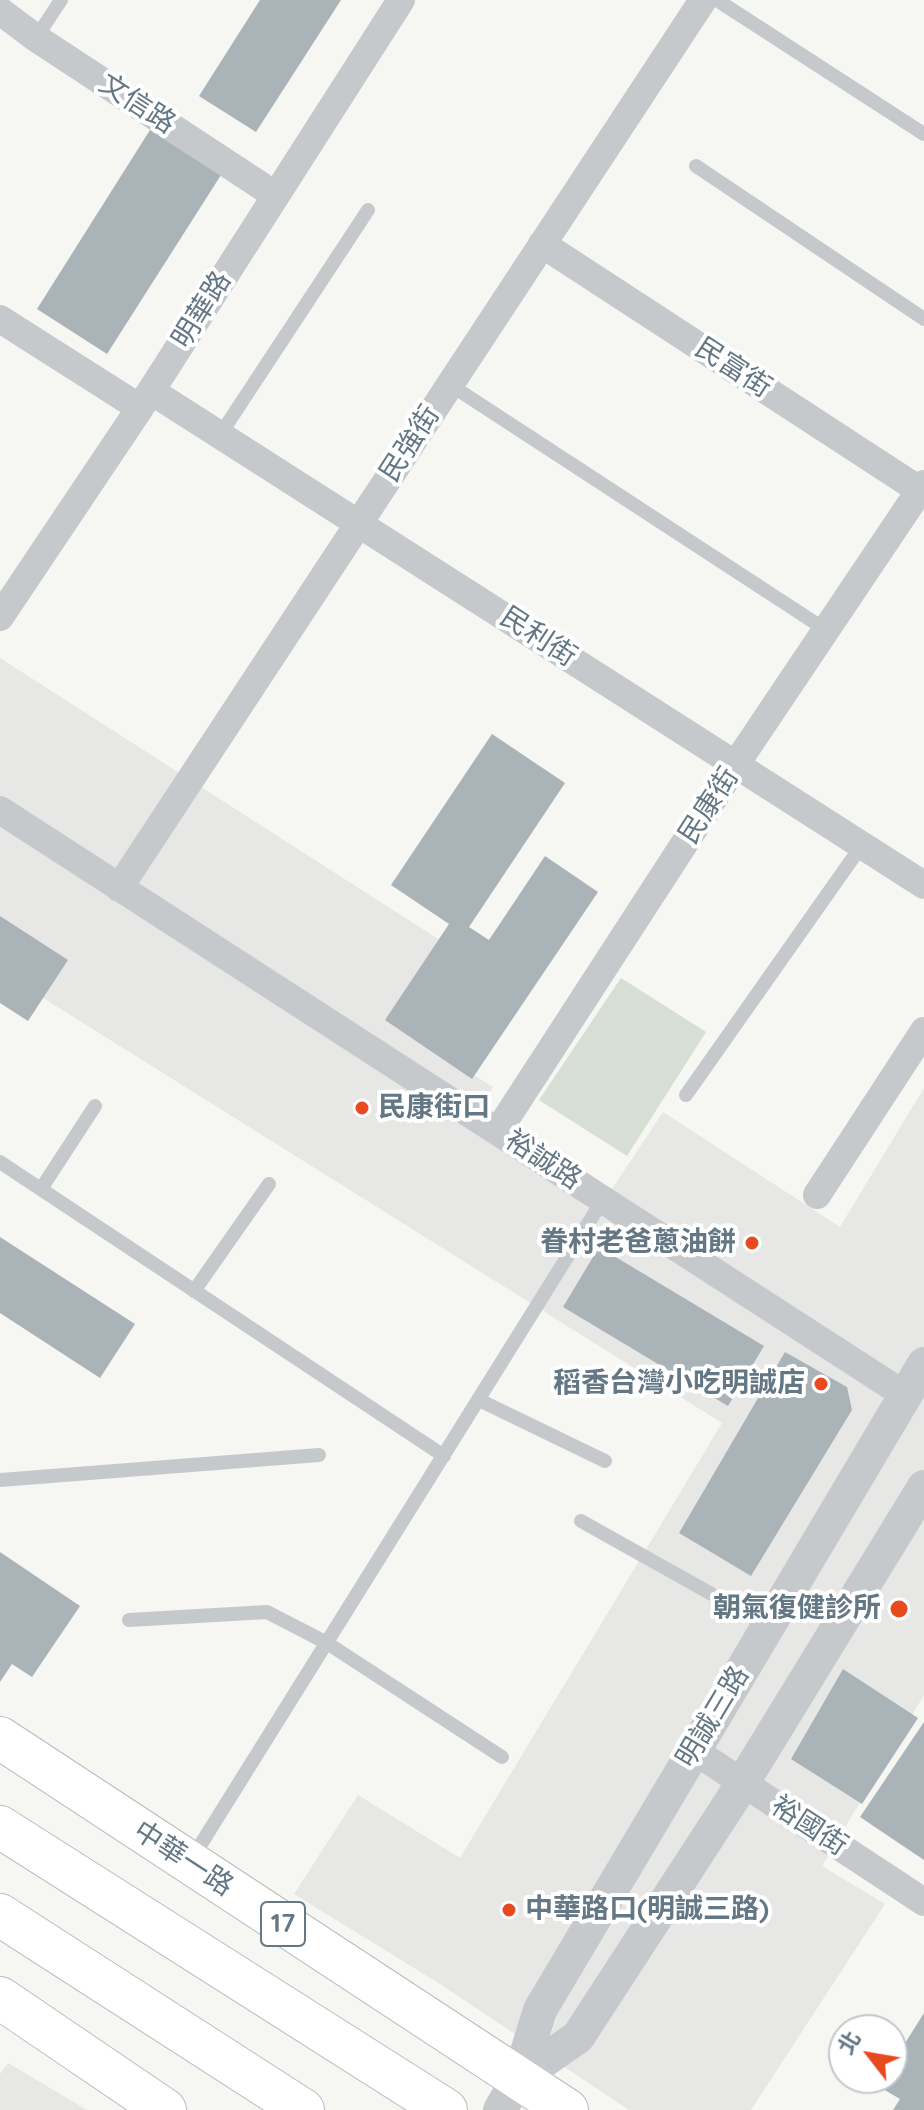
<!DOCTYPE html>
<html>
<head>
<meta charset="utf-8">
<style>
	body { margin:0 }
	#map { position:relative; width:924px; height:2110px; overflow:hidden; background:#f6f6f2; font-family:Quicksand,"Noto Sans TC",sans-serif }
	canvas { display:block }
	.north { position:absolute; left:828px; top:2014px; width:80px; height:80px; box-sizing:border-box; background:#fff; border:2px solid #c1c9ce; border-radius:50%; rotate:301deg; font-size:22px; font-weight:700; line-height:32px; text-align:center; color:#647785 }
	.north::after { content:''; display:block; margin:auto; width:28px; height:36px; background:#e9491f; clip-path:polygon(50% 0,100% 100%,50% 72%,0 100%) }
</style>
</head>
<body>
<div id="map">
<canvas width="924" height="2110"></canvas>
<div class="north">北</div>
</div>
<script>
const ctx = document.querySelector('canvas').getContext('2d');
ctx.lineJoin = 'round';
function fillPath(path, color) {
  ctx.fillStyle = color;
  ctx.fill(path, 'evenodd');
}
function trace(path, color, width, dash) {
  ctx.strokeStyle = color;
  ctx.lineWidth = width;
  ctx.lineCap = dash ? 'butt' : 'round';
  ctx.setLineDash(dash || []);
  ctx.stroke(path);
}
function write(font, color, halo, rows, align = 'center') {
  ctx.font = font + ' Quicksand,"Noto Sans TC",sans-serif';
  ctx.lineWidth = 8;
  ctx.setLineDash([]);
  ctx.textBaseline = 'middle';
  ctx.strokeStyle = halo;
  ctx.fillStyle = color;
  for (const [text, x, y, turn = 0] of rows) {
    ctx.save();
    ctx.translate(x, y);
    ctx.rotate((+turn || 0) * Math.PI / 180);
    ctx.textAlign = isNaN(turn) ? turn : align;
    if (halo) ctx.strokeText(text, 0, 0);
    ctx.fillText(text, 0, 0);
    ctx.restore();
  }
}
fillPath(new Path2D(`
	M0 658 474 962 422 1042 493 1087 481 1110 612 1189 663 1112 840 1227 924 1088V1695L822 1866 885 1904 751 2110H629L440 1984 294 1894 358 1795 460 1858 722 1423 0 971Z
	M8 2063 87 2110H0V2074Z`), '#e7e8e6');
fillPath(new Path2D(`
	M621 978 706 1032 627 1156 539 1100Z`), '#d7ded3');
fillPath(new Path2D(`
	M260 0H341L256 132 199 96Z
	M150 130 221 175 107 354 37 309Z
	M492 734 565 783 469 927 489 940 545 856 598 892 472 1079 385 1020 449 924 391 885Z
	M0 916 68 960 28 1021 0 1003Z
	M0 1237 135 1324 100 1378 0 1313Z
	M599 1247 764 1346 728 1406 563 1307Z
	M785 1352 847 1387 852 1410 751 1576 679 1533Z
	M0 1552 80 1606 32 1677 12 1664 0 1682Z
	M843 1669 918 1718 862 1804 791 1759Z
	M924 1722V1860L860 1817Z
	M924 2013V2110H893L900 2099 878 2086 883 2078H892V2064Z`), '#aab3b8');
const primary = new Path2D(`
	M0 1738 567 2110
	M0 1827 446 2110
	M0 1915 303 2110
	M0 1998 165 2110`);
trace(primary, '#b8bcc0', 44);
trace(new Path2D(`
	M717 0 924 134
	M36 38 61 0
	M696 166 924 319
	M449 384 826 630
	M220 435 368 210
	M686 1095 862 845
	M0 1162 444 1456
	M41 1189 95 1106
	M194 1291 269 1184
	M479 1400 605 1461
	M0 1480 319 1455
	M581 1521 767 1625
	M129 1620 267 1612 327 1643 502 1757
	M191 1860 604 1198`), '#c6c9cc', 14);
trace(new Path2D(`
	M0 11 36 38 275 195
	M542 244 924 493
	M0 319 140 408
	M151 391 924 885
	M0 617 140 408 401 0
	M0 810 905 1395
	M119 888 703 0
	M498 1131 736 764 924 484
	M817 1195 924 1031
	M693 1750 924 1902`), '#c6c9cc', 28);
trace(new Path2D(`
	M519 2078 578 2037 732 1800 924 1487
	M500 2110 519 2078 540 2010 924 1364`), '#c6c9cc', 34);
trace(primary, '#fff', 42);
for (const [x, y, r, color] of [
	[362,1108,8,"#e9491f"],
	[752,1243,8,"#e9491f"],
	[821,1384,8,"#e9491f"],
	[899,1609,10,"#e9491f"],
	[509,1910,8,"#e9491f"]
]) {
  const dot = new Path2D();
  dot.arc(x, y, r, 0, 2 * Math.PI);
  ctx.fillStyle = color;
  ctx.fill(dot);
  trace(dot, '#fff', 3);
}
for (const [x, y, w] of [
	[283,1924,44]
]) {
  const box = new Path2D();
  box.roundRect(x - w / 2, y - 22, w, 44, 6);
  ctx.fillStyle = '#fff';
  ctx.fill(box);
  trace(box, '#647785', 2);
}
write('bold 26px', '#647785', null, [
	["17",283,1924]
]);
write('28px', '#647785', '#fff', [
	["文信路",137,104,33],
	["明華路",202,310,-58],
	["民富街",733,368,33],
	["民強街",410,444,-57],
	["民利街",538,637,33],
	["民康街",709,806,-57],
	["裕誠路",543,1160,33],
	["明誠三路",713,1717,-59],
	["裕國街",809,1826,33],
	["中華一路",183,1859,33]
]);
write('bold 28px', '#647785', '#fff', [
	["民康街口",378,1108,"left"],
	["眷村老爸蔥油餅",736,1243],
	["稻香台灣小吃明誠店",805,1384],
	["朝氣復健診所",881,1609],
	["中華路口(明誠三路)",525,1910,"left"]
], 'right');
</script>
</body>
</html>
